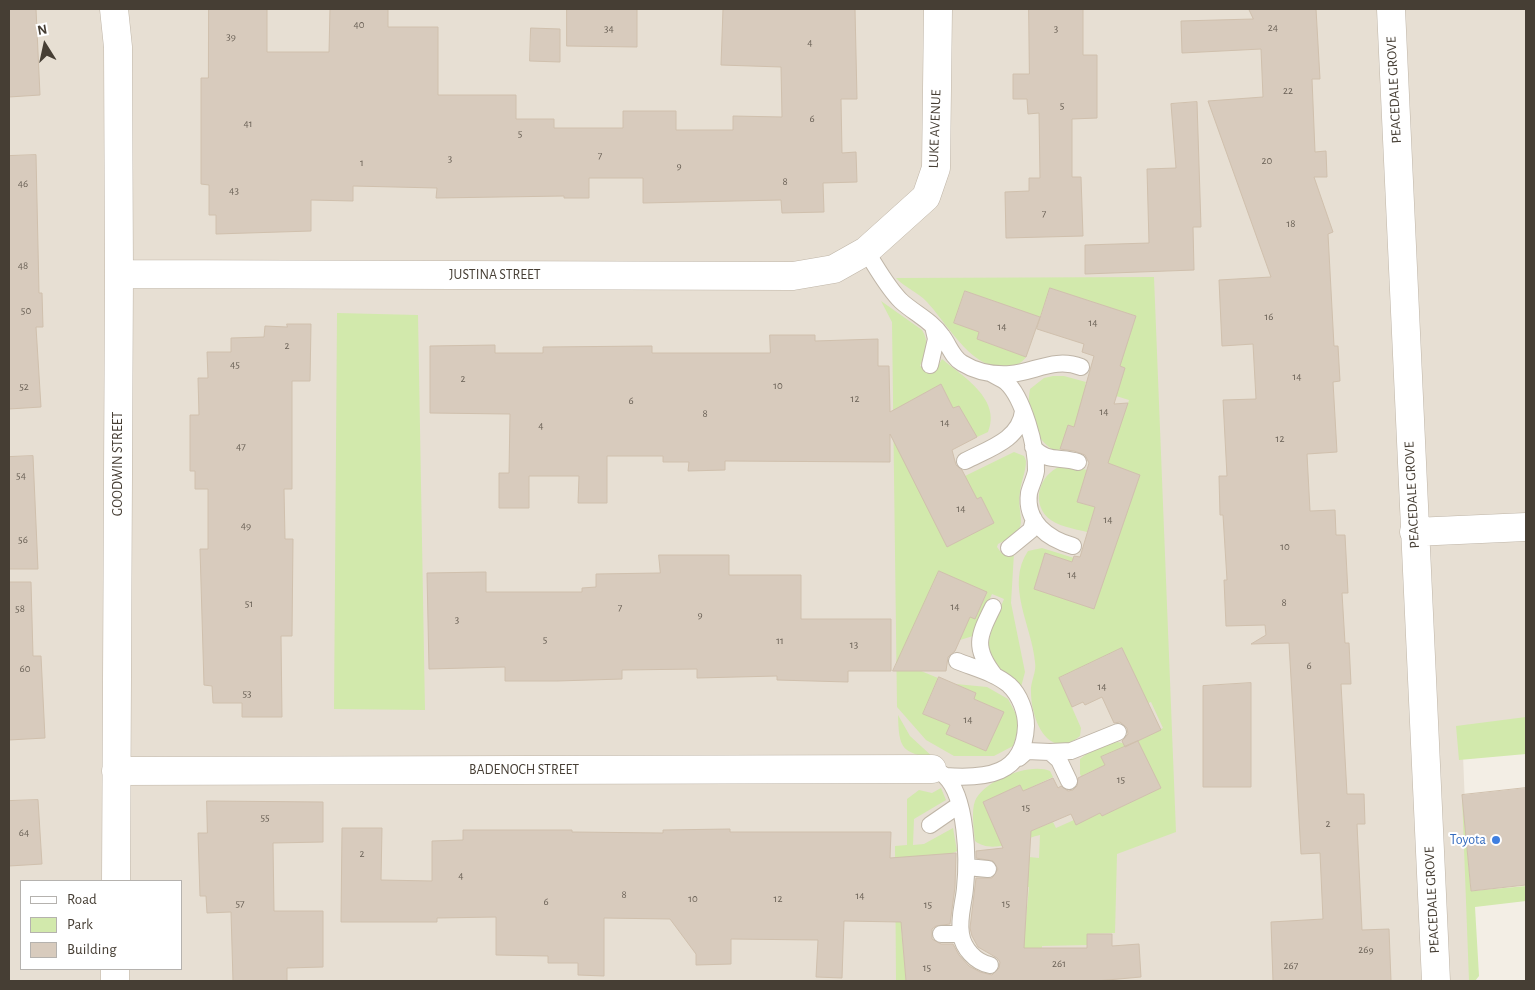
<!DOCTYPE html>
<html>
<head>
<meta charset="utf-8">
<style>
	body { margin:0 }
	#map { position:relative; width:1535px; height:990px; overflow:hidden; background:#f3eee5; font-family:"Alegreya Sans",sans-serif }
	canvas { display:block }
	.frame { position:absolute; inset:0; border:10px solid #463e34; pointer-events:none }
	.legend { position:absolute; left:20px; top:880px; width:162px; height:90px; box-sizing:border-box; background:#fff; border:1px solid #b5b2ae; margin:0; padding:6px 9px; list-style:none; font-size:15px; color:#463e34 }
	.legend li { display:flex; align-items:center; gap:10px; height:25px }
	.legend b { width:25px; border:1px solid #b5b2ae }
	.north { position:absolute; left:20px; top:20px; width:50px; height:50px; -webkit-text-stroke:4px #fff; paint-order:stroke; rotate:350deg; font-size:14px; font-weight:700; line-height:20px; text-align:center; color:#463e34 }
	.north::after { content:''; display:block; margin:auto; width:18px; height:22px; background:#463e34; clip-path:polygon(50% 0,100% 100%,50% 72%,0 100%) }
</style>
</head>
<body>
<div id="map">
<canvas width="1535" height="990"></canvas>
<div class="frame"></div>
<ul class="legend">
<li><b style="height:6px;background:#fff"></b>Road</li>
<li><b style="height:14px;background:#d2e9ac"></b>Park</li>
<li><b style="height:14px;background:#d8cbbd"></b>Building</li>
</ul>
<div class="north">N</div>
</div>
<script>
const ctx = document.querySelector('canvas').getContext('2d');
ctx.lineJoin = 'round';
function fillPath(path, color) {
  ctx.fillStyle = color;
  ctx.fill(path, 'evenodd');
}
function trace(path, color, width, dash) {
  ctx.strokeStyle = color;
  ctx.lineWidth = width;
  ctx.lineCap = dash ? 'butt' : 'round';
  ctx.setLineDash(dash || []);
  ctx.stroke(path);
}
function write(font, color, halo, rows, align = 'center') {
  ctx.font = font + ' "Alegreya Sans",sans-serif';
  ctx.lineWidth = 4;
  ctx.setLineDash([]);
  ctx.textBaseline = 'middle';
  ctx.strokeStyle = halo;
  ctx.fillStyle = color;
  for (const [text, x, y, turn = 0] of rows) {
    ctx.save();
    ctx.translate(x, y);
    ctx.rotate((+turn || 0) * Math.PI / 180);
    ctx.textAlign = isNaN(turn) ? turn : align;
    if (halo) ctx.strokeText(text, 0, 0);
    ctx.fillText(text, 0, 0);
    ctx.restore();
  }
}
fillPath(new Path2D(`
	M9 9H1526V724L1462 730 1472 981H9ZM21 881H181V969H21Z`), '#e7dfd3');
fillPath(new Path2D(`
	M1154 277 1176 832 1117 854 1115 933 1087 934V945L1042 946 1041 981H1020L1029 887H1027L1029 857 1039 858 1040 835C1022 839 992 855 975 841 974 830 971 811 975 801 983 781 1030 762 1050 771L1053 777 1023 791 1020 785 983 802 999 838 1031 831 1053 822 1056 828 1074 820 1076 824 1100 813 1102 816 1161 788 1138 741 1163 728 1151 702 1148 703 1122 648 1059 678 1081 728 1080 736C1048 762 1031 719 1031 692 1030 682 1037 672 1035 662 1032 626 1005 585 1028 551L1042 548 1074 558 1072 562 1045 553 1034 589 1094 609 1140 475 1100 460 1117 436 1129 400 1116 396 1125 368 1094 358 1120 365 1136 316 1050 288 1040 317 965 291 954 323 979 332 977 339 1026 357C1022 363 1017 365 1010 366 975 376 947 323 927 302 918 292 905 288 896 278Z
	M881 301 922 330C930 342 925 354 920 366L934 373 942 359C962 376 1002 399 988 432L977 437 959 406 953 408 941 384 910 401 937 456 947 547 994 523 981 497 977 499 965 476 1014 452 1024 456 1026 461C1026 472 1021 481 1020 492 1016 520 1034 528 998 544L997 547 1002 554 1014 553 1011 603 1025 672 1021 687C1013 682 1002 676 996 669 979 650 996 618 1004 599L992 594 973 636 960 640 970 617 975 618 987 593 939 571 928 595 909 666 938 678 923 714 950 725 947 734 986 751 1004 712 974 699 976 693 956 684 987 687 1008 699 1018 718 1019 728 1013 746 994 756H954L926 740 897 707 892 322Z
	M337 313 418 315 425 710 334 709Z
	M1053 376H1064L1086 382 1085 385 1091 387 1078 428 1068 425 1059 453C1035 442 1025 415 1030 389L1044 378Z
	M1064 465 1087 470 1077 502 1095 507 1087 532C1075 529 1056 526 1047 517 1030 499 1042 471 1064 465Z
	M898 715 910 736 935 759C901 752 899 749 898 715Z
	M1526 717V754L1459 760 1456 726Z
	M1118 742 1129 745 1101 757 1105 765 1083 775 1088 784 1086 785 1080 774V759C1092 749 1103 744 1118 742Z
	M941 788 946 800 914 819 913 845 924 844 953 828 957 851 953 853 901 928 906 981H896L895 846 907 845V799L919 790 932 793Z
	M1462 795 1471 891 1526 886V901L1475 907 1479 976 1475 981H1469Z`), '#d2e9ac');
const building = new Path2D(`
	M9 9H36L40 95 9 97Z
	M209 9H267V52H329L330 9H388V27H438V95H516V119H554V128H623V111H676V130H733V116L782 117 781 67 721 65 723 9H855L857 99H841L842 153 856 152 857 182 823 183 824 212 782 213 781 200 643 203V178H589V198H564V196L436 198 437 188 353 186V201L311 200V231L216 234V215H209V185L201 184V78H208Z
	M567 9H637V47L567 46Z
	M1029 9H1083V55H1097V118L1072 119V177H1081L1083 236 1006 238 1005 192 1029 191V178H1040L1039 113 1028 114 1027 99H1013V74H1029Z
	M1249 9H1316L1320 79H1312L1315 152 1326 151 1327 177H1314L1333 232 1328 234 1334 346H1338L1340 381 1333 382 1337 452 1307 454 1310 511 1335 510 1336 535H1345L1348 593H1342L1345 643H1349L1351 684H1341L1347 794H1364L1365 824H1357L1362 930 1389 929 1391 981H1273L1271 922 1323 919 1320 853 1301 854 1289 643 1251 644 1266 635 1265 625 1226 626 1224 580H1227L1223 515H1220L1219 476H1227L1223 400 1256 399 1253 344 1222 346 1219 280 1271 277 1208 101 1263 97 1261 49 1182 53 1181 21 1253 19Z
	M531 28 560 29V62L530 61Z
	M1197 102 1201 227H1193L1194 270 1085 274V245L1149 243 1147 169 1176 168 1171 104Z
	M36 155 39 293H42L43 327H36L41 407 9 409V156Z
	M1050 288 1136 316 1120 366 1125 368 1114 404 1128 403 1108 463 1140 475 1094 609 1034 589 1045 553 1072 562 1074 556 1080 557 1095 507 1077 502 1089 463 1085 455 1074 451 1060 449 1068 425 1074 427 1094 356 1082 352 1084 344 1037 329Z
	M965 291 1040 317 1026 357 977 339 979 332 954 323Z
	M287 324H311L310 381H292V489H284L285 539H293L292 636H281L282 717H242V703H213L212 686 204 685 200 549H208V489H195V471H190V415H199L198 378H208L207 352H231V338L264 337 265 326 287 327Z
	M770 335H815V341L878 339V366H889L890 412 941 384 953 408 959 406 977 437 952 450 956 465 962 470 977 499 981 497 994 523 947 547 890 434V462L725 461V470L688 471 689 462H663V456H607V503H578L579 476H529V508H499V473H509L510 414 430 413V346L495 345V353H543V347L652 346V353H770Z
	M33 456 38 569H9V457Z
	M659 555H729V575H801V619H891V671H848V682L777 680V676L697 678V669L622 670V679L557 681H505V667L429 669 427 573 486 572V592H582V588L596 587V574L660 573Z
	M939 571 987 592 975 619 970 617 955 651 948 657 946 671H893Z
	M9 582H31L33 656H41L45 738 9 740Z
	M1122 648 1161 730 1125 747 1122 741 1128 734 1127 728 1120 722 1114 723 1102 697 1085 705 1083 702 1072 707 1059 678Z
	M939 677 976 693 974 699 1004 712 986 751 946 734 950 725 923 714Z
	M1251 683V787H1203V686Z
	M1138 741 1161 788 1102 816 1100 813 1076 825 1071 814 1031 831 1024 948H1087V934H1112V946L1139 944 1141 977 1096 981H906L901 922 844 921 842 978 816 977 818 940 731 939V964L696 965V954L670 919 604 918V976L578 975V963H548V956L496 955V917L437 918V922H341L342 828H382L381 880 432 881V841L463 840V830H572V832L663 833V830L730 829V832H891L890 858 956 853 955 887 950 924 936 926 932 929V939L941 944H953L959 955 969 966 980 972 992 975 999 968 1000 962 997 958 978 947 972 936 970 928 976 878H992L998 869 993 861 976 858V851L1003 848 983 802 1020 785 1023 791 1053 778 1058 788 1061 786 1068 791 1073 790 1077 786 1078 778 1105 765 1101 757Z
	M1526 788V885L1471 891 1462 795Z
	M38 800 42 864 9 866V801Z
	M207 801 323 802V842L273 843 274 911H323V967L287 968V981H233L231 912 207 913 206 896H200L198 833H207Z`);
fillPath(building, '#d8cbbd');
trace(building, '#d0c0ad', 1);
const lane = new Path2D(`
	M866 251C877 268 887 287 901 301 914 313 932 321 942 336 949 345 952 357 962 363 978 373 993 375 1010 374 1035 372 1055 357 1081 367
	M930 365 936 339 933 326
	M992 374C997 377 1002 379 1006 382 1023 397 1037 448 1036 471 1035 478 1031 485 1029 493 1025 522 1048 539 1073 546
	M1033 447C1046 463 1061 456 1078 462
	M965 461C988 449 1020 440 1023 411
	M1009 548 1031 530 1034 519
	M993 607C978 637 973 648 995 676
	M1050 752 1071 751 1118 732
	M1019 758 1027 751 1050 752 1059 760 1069 781
	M932 769C936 771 942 773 945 776 967 797 968 860 965 888 964 902 958 919 961 934 963 948 975 962 990 965
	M945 776C986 779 1024 775 1026 726 1026 712 1020 695 1009 685 995 673 974 668 957 661
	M930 825 959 805
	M967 867 988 869
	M941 934H961`);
const street = new Path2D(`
	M114 9 118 47 119 274 116 881
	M1391 9 1436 981
	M119 274 793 276 834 269 866 251 926 197 936 168 938 9
	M1414 532 1526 527
	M116 771 932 769
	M115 981V969`);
trace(lane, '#bfb5a7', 18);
trace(street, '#bfb5a7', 29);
trace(lane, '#fff', 16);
trace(street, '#fff', 28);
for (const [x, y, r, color] of [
	[1496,840,5,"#3f7fe0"]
]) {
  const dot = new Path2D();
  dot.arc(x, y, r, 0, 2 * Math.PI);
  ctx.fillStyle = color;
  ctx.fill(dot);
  trace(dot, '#fff', 2);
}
write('11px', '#6a6156', null, [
	["40",359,25],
	["24",1273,28],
	["34",609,29],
	["3",1056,29],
	["39",231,37],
	["4",810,43],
	["22",1288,91],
	["5",1062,106],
	["6",812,119],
	["41",248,124],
	["5",520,134],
	["7",600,156],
	["3",450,159],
	["20",1267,161],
	["1",362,163],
	["9",679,166],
	["8",785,182],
	["46",23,184],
	["43",234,191],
	["7",1044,214],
	["18",1291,224],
	["48",23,266],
	["50",26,311],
	["16",1269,317],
	["14",1093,323],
	["14",1002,327],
	["2",287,346],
	["45",235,365],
	["14",1297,377],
	["2",463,379],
	["10",778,386],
	["52",24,387],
	["12",855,399],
	["6",631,401],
	["14",1104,412],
	["8",705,414],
	["14",945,423],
	["4",541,426],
	["12",1280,439],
	["47",241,447],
	["54",21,476],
	["14",961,509],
	["14",1108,520],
	["49",246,526],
	["56",23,540],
	["10",1285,547],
	["14",1072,575],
	["8",1284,603],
	["51",249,604],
	["14",955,607],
	["7",620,608],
	["58",20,609],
	["9",700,615],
	["3",457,620],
	["5",545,640],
	["11",780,641],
	["13",854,645],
	["6",1309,666],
	["60",25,669],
	["14",1102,687],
	["53",247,694],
	["14",968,720],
	["15",1121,780],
	["15",1026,808],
	["55",265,818],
	["2",1328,824],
	["64",24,833],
	["2",362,854],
	["4",461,876],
	["8",624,895],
	["14",860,896],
	["10",693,899],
	["12",778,899],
	["6",546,902],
	["57",240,904],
	["15",1006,904],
	["15",928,905],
	["269",1366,950],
	["261",1059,964],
	["267",1291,966],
	["15",927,968]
]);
write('14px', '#463e34', '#fff', [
	["PEACEDALE GROVE",1394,90,-93],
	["LUKE AVENUE",935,129,-88],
	["JUSTINA STREET",495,275],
	["GOODWIN STREET",118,464,-90],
	["PEACEDALE GROVE",1412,495,-93],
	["BADENOCH STREET",524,770],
	["PEACEDALE GROVE",1432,900,-93]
]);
write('14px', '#366cbe', '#fff', [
	["Toyota",1486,840]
], 'right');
</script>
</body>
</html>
